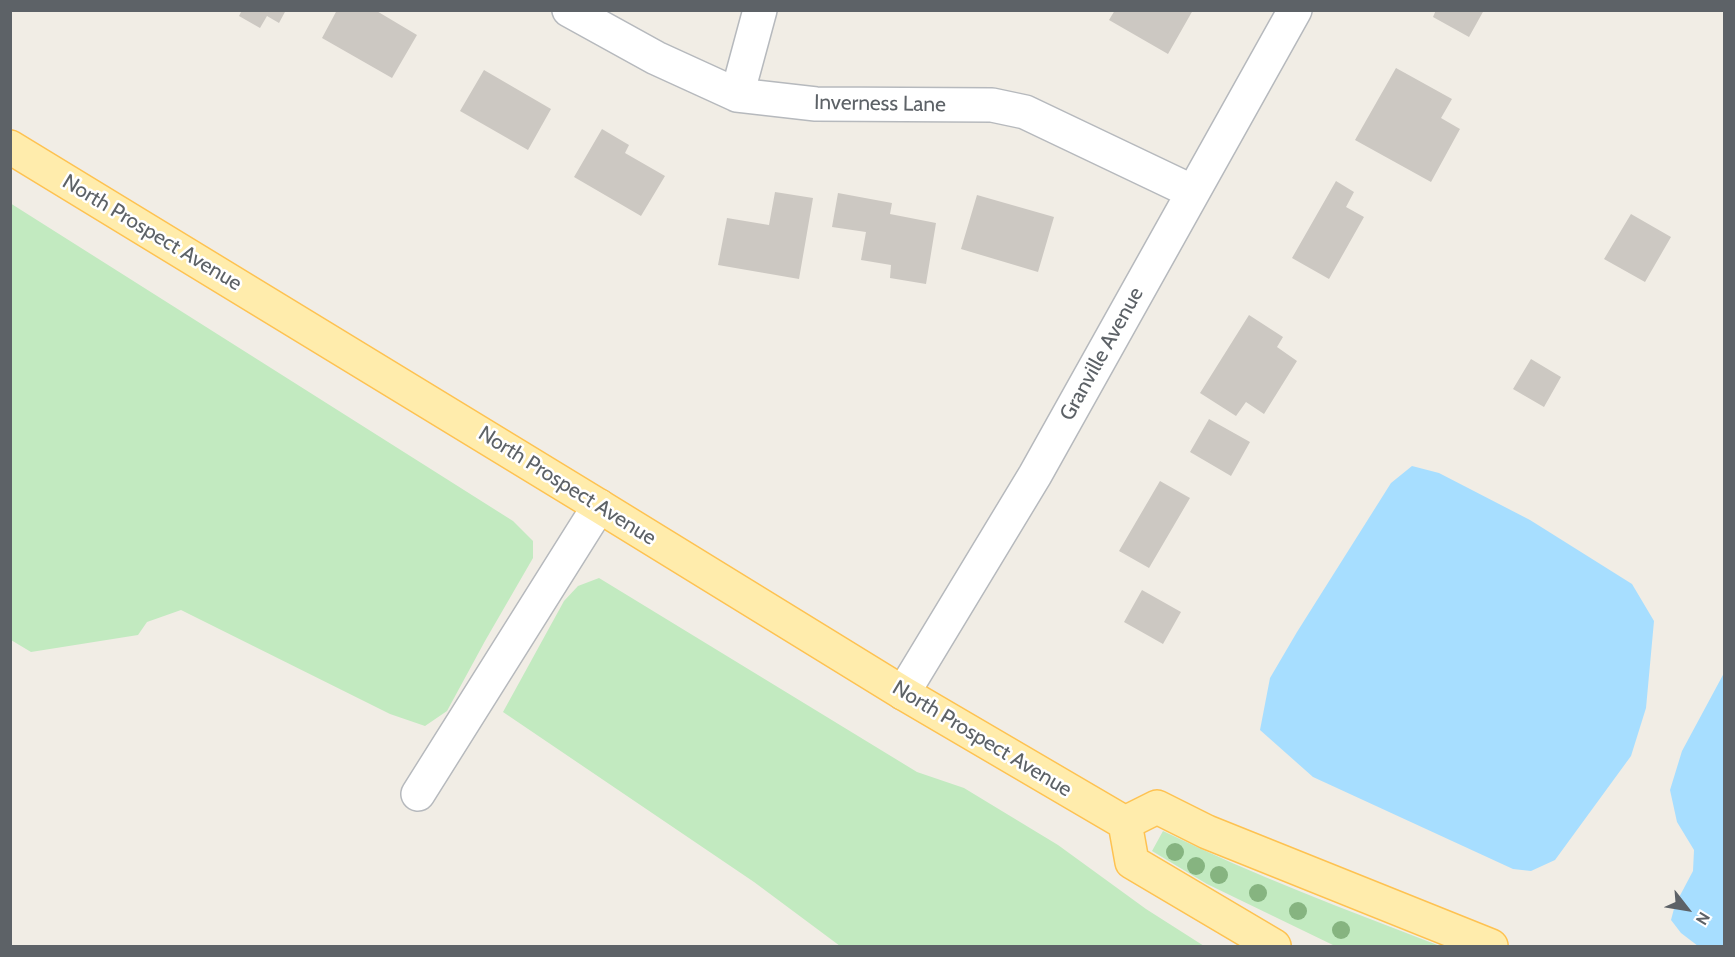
<!DOCTYPE html>
<html>
<head>
<meta charset="utf-8">
<style>
	body { margin:0 }
	#map { position:relative; width:1735px; height:957px; overflow:hidden; background:#f1ede5; font-family:Cabin,sans-serif }
	canvas { display:block }
	.frame { position:absolute; inset:0; border:12px solid #5d6267; pointer-events:none }
	.north { position:absolute; left:1657px; top:879px; width:60px; height:60px; -webkit-text-stroke:4px #fff; paint-order:stroke; rotate:121deg; font-size:16px; font-weight:700; line-height:24px; text-align:center; color:#5d6267 }
	.north::after { content:''; display:block; margin:auto; width:21px; height:27px; background:#5d6267; clip-path:polygon(50% 0,100% 100%,50% 72%,0 100%) }
</style>
</head>
<body>
<div id="map">
<canvas width="1735" height="957"></canvas>
<div class="frame"></div>
<div class="north">N</div>
</div>
<script>
const ctx = document.querySelector('canvas').getContext('2d');
ctx.lineJoin = 'round';
function fillPath(path, color) {
  ctx.fillStyle = color;
  ctx.fill(path, 'evenodd');
}
function trace(path, color, width, dash) {
  ctx.strokeStyle = color;
  ctx.lineWidth = width;
  ctx.lineCap = dash ? 'butt' : 'round';
  ctx.setLineDash(dash || []);
  ctx.stroke(path);
}
function write(font, color, halo, rows, align = 'center') {
  ctx.font = font + ' Cabin,sans-serif';
  ctx.lineWidth = 5;
  ctx.setLineDash([]);
  ctx.textBaseline = 'middle';
  ctx.strokeStyle = halo;
  ctx.fillStyle = color;
  for (const [text, x, y, turn = 0] of rows) {
    ctx.save();
    ctx.translate(x, y);
    ctx.rotate((+turn || 0) * Math.PI / 180);
    ctx.textAlign = isNaN(turn) ? turn : align;
    if (halo) ctx.strokeText(text, 0, 0);
    ctx.fillText(text, 0, 0);
    ctx.restore();
  }
}
fillPath(new Path2D(`
	M10 203 513 521 533 541V558L485 641 447 711 425 726 390 714 181 610 147 622 138 635 31 652 11 640Z
	M599 578 917 772 964 788 1058 845 1146 909 1204 946H840L754 882 503 712 564 601 578 586Z
	M1163 831C1253 875 1347 910 1440 946H1335L1207 884 1152 851Z`), '#c2eac0');
fillPath(new Path2D(`
	M1412 466 1439 473 1530 520 1632 584 1654 621 1646 708 1631 756 1555 860 1531 871 1513 869 1313 777 1260 730 1270 678 1297 632 1391 483Z
	M1724 673V946H1698L1681 933 1671 920 1675 905 1693 871 1694 850 1677 822 1670 790 1682 751Z`), '#a7deff');
fillPath(new Path2D(`
	M242 10H286L279 23 267 16 260 28 239 16Z
	M337 10H375L417 35 392 78 322 38Z
	M1115 10H1193L1168 54 1109 20Z
	M1436 10H1484L1469 37 1433 17Z
	M1396 68 1452 99 1441 118 1460 129 1431 182 1355 140Z
	M484 70 551 109 528 150 460 111Z
	M602 129 629 145 625 153 665 176 641 216 574 177Z
	M1336 181 1354 192 1346 207 1364 217 1329 279 1292 258Z
	M775 192 813 198 799 279 718 265 727 218 769 225Z
	M838 193 892 203 890 214 936 223 926 284 890 278 891 265 861 260 866 232 832 227Z
	M977 195 1054 217 1038 272 961 249Z
	M1631 214 1671 237 1645 282 1604 259Z
	M1249 315 1283 337 1277 347 1297 361 1264 414 1246 402 1236 416 1200 393Z
	M1531 359 1561 377 1544 407 1513 389Z
	M1209 419 1250 442 1231 476 1190 452Z
	M1160 481 1190 498 1149 568 1119 551Z
	M1142 590 1181 612 1163 644 1124 622Z`), '#ccc8c2');
const minor = new Path2D(`
	M569 10 656 58 737 95 816 104 992 105 1025 112 1193 192
	M737 95 760 10
	M903 693 1035 475 1295 10
	M418 794 599 506`);
const major = new Path2D(`
	M10 147 599 506 903 693 1125 823 1132 862 1274 946
	M1125 823 1157 807 1207 832 1491 946`);
trace(minor, '#b6b9bd', 36);
trace(major, '#fec251', 36);
trace(minor, '#fff', 33);
trace(major, '#ffecac', 33);
ctx.fillStyle = '#86b480';
for (const [x, y] of [
	[1175,852],
	[1196,866],
	[1219,875],
	[1258,893],
	[1298,911],
	[1341,930]
]) {
  ctx.beginPath();
  ctx.arc(x, y, 9, 0, 2 * Math.PI);
  ctx.fill();
}
write('21px', '#5d6267', '#fff', [
	["Inverness Lane",880,104,1],
	["North Prospect Avenue",152,233,31],
	["Granville Avenue",1102,354,-61],
	["North Prospect Avenue",567,486,32],
	["North Prospect Avenue",982,739,31]
]);
</script>
</body>
</html>
